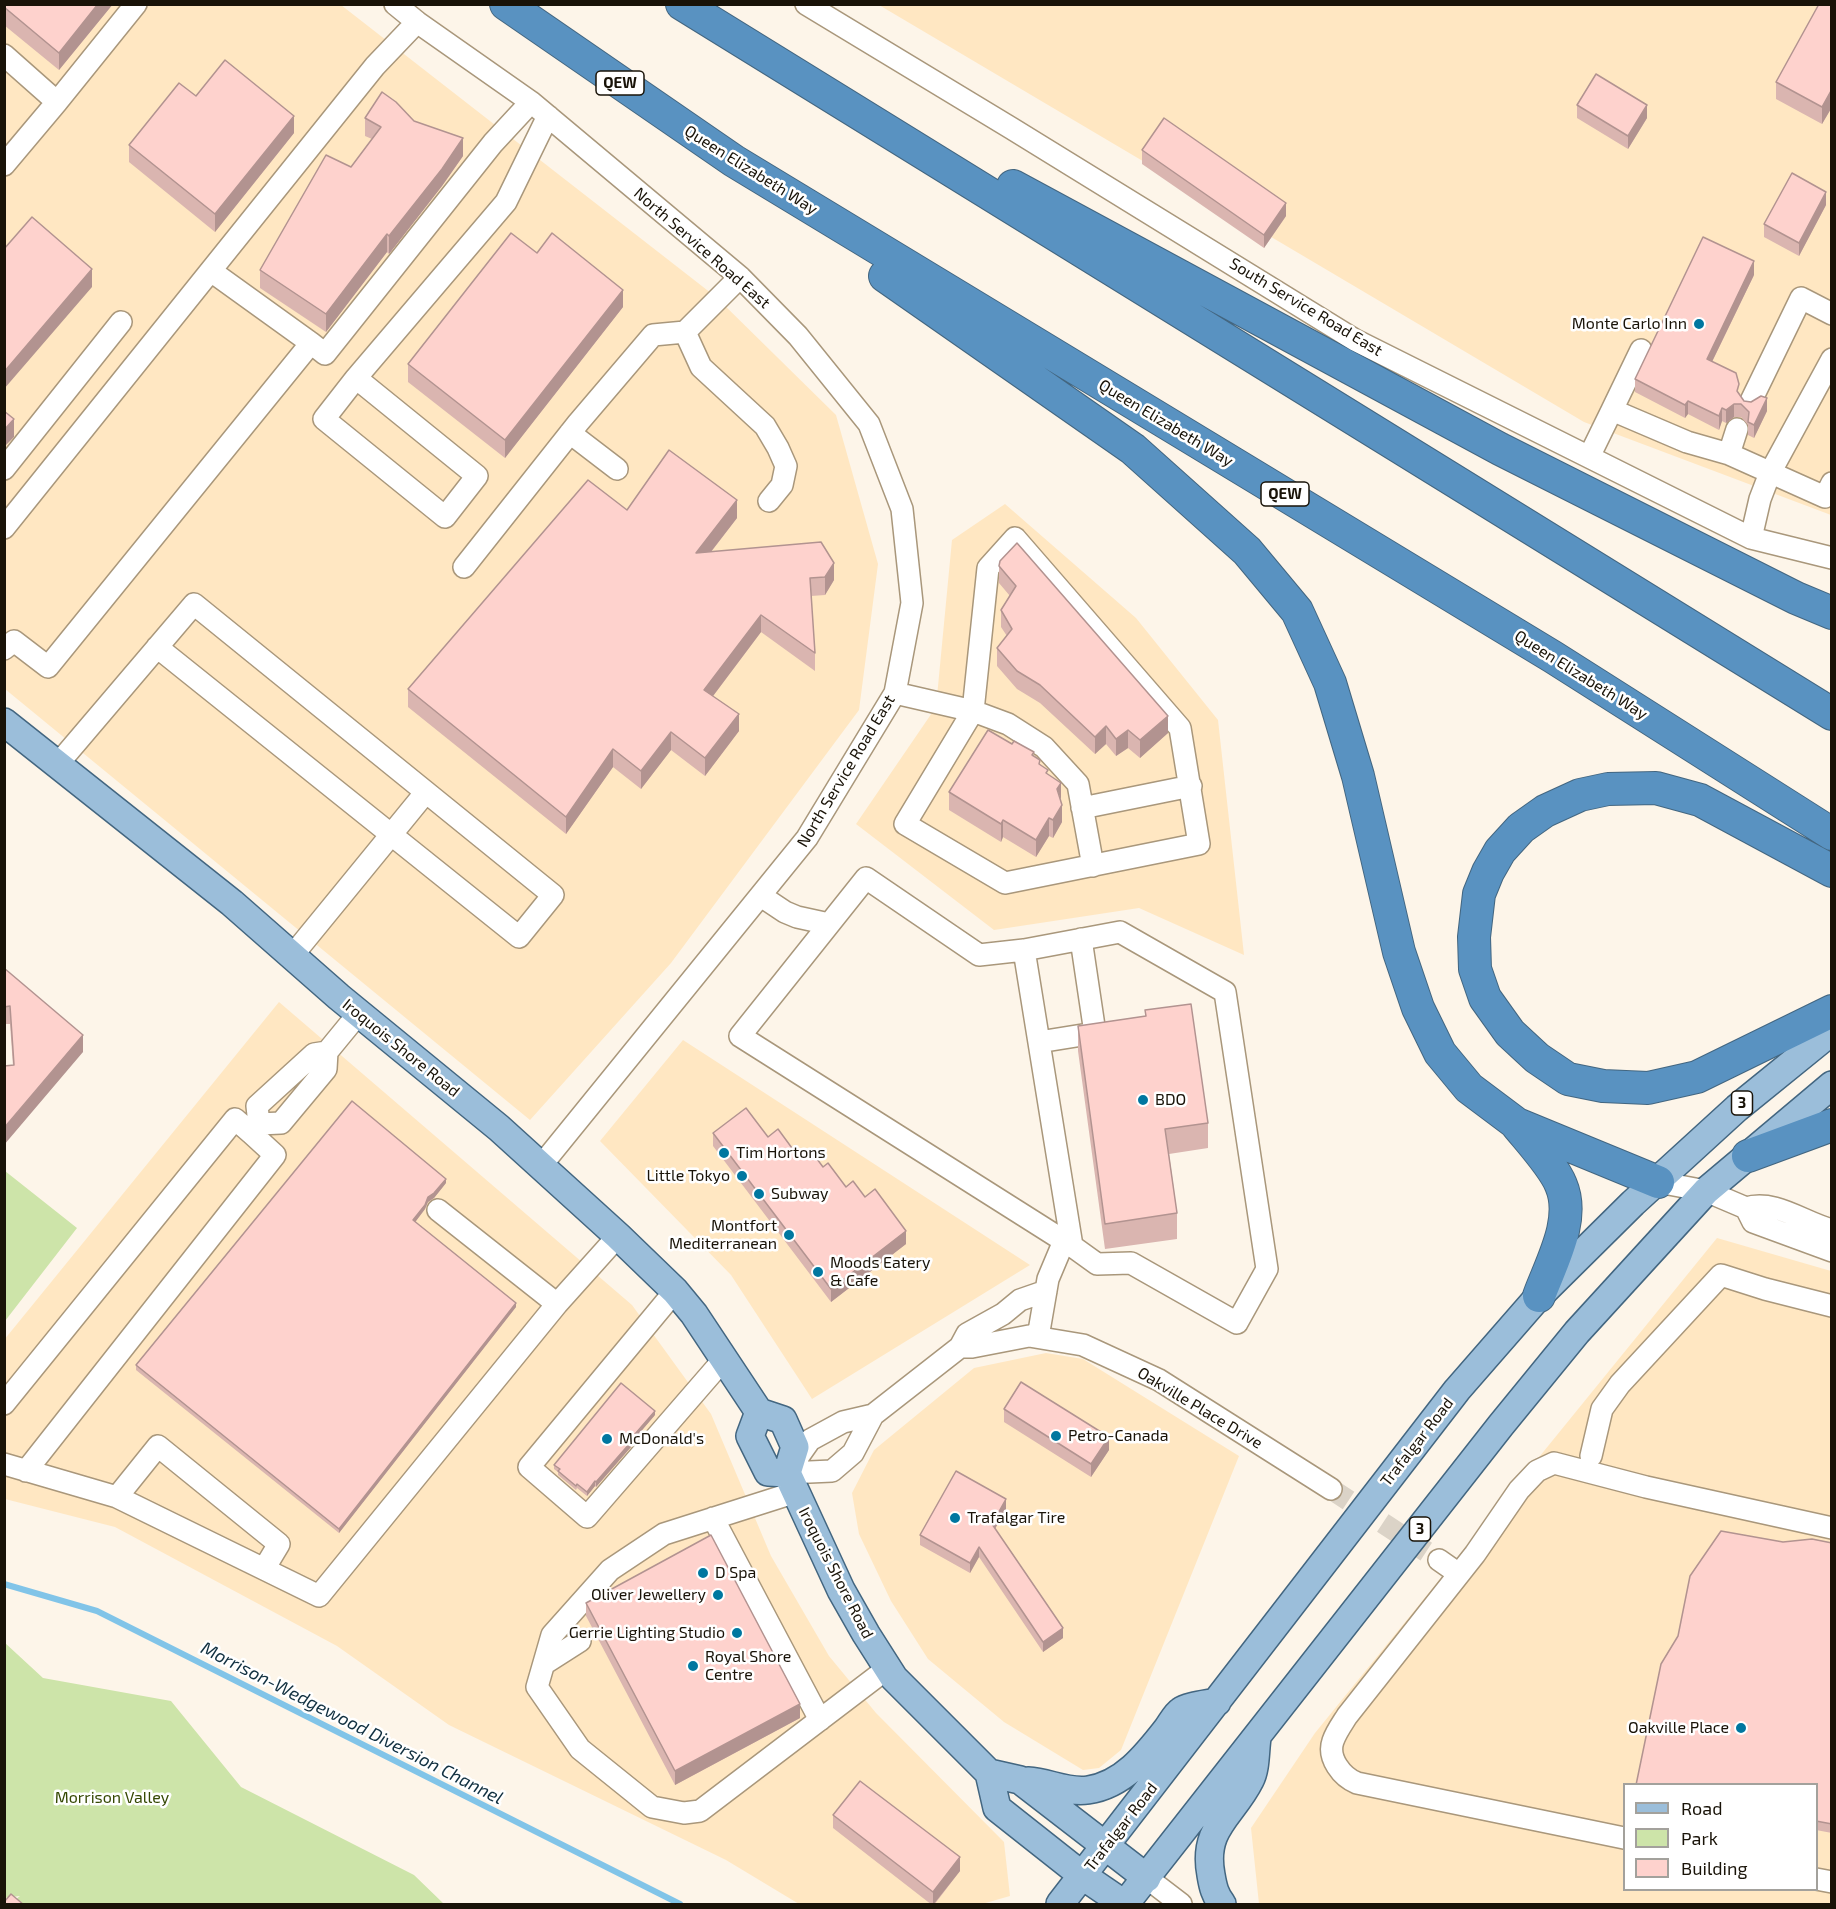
<!DOCTYPE html>
<html>
<head>
<meta charset="utf-8">
<style>
	body { margin:0 }
	#map { position:relative; width:1836px; height:1909px; overflow:hidden; background:#fdf5e9; font-family:"Exo 2",sans-serif }
	canvas { display:block }
	.frame { position:absolute; inset:0; border:6px solid #191308; pointer-events:none }
	.legend { position:absolute; left:1623px; top:1783px; width:195px; height:108px; box-sizing:border-box; background:#fff; border:2px solid #a3a19c; margin:0; padding:8px 10px; list-style:none; font-size:18px; color:#191308 }
	.legend li { display:flex; align-items:center; gap:12px; height:30px }
	.legend b { width:30px; border:2px solid #a3a19c }
</style>
</head>
<body>
<div id="map">
<canvas width="1836" height="1909"></canvas>
<div class="frame"></div>
<ul class="legend">
<li><b style="height:8px;background:#9bbeda"></b>Road</li>
<li><b style="height:16px;background:#cde4a9"></b>Park</li>
<li><b style="height:16px;background:#fed2cd"></b>Building</li>
</ul>
</div>
<script>
const ctx = document.querySelector('canvas').getContext('2d');
ctx.lineJoin = 'round';
function fillPath(path, color) {
  ctx.fillStyle = color;
  ctx.fill(path, 'evenodd');
}
function trace(path, color, width, dash) {
  ctx.strokeStyle = color;
  ctx.lineWidth = width;
  ctx.lineCap = dash ? 'butt' : 'round';
  ctx.setLineDash(dash || []);
  ctx.stroke(path);
}
function write(font, color, halo, rows, align = 'center') {
  ctx.font = font + ' "Exo 2",sans-serif';
  ctx.lineWidth = 5;
  ctx.setLineDash([]);
  ctx.textBaseline = 'middle';
  ctx.strokeStyle = halo;
  ctx.fillStyle = color;
  for (const [text, x, y, turn = 0] of rows) {
    ctx.save();
    ctx.translate(x, y);
    ctx.rotate((+turn || 0) * Math.PI / 180);
    ctx.textAlign = isNaN(turn) ? turn : align;
    if (halo) ctx.strokeText(text, 0, 0);
    ctx.fillText(text, 0, 0);
    ctx.restore();
  }
}
fillPath(new Path2D(`
	M4 5H341L716 297 836 415 878 564 859 710 671 963 530 1120 5 689Z
	M879 5H1831V515L1584 422Z
	M1005 504 1136 618 1218 720 1244 955 1139 908 994 930 856 824 936 707 952 540Z
	M279 1002 632 1305 711 1414 771 1556 829 1656 876 1713 1004 1842 1010 1896 982 1904H799L726 1860 449 1725 337 1646 115 1527 5 1499 4 1340Z
	M683 1040 1030 1265 812 1399 731 1275 600 1141Z
	M1717 1238 1831 1271V1904H1259L1251 1828 1315 1733ZM1624 1784H1816V1890H1624Z
	M1046 1353 1083 1359 1239 1456 1121 1750 1099 1768 1083 1770 1004 1722 928 1659 891 1601 859 1534 852 1493 874 1450 974 1368Z`), '#ffe7c2');
fillPath(new Path2D(`
	M5 1171 77 1228 5 1321Z
	M4 1642 43 1678 171 1701 241 1787 414 1875 444 1904H13L11 1903 20 1896 4 1898Z`), '#cde4a9');
trace(new Path2D(`
	M4 1584 97 1611 680 1904`), '#81c4e8', 6);
trace(new Path2D(`
	M1331 1489 1439 1560`), '#dbd3c7', 21, [21, 10]);
const minor = new Path2D(`
	M395 4 417 22 531 102 740 277 798 336 869 424 902 509 912 603 895 693 807 838 540 1167
	M806 4 1011 128 1355 340 1751 538 1832 558
	M4 55 57 102 136 4
	M4 165 57 102
	M211 271 311 343
	M685 332 701 367 765 426 778 448 786 466 782 485 769 501
	M356 378 477 476 445 517 324 419 356 378 506 202 548 116
	M1750 403 1801 298 1832 314
	M1612 410 1641 350
	M1737 429 1729 454 1825 497 1832 483
	M570 433 617 469
	M1589 457 1612 410 1687 442 1729 454
	M4 469 121 322
	M4 528 375 66 417 22
	M1015 538 1180 728 1199 844 1005 883 905 824 973 711 988 568Z
	M1751 538 1760 499 1770 473 1832 359
	M464 567 578 423 653 335 685 332 740 277
	M4 649 14 641 48 667 311 343 325 354 493 143 531 102
	M895 693 973 711 1008 724 1044 747 1078 784 1093 866
	M57 765 194 604 553 895 519 937 157 647
	M1082 808 1191 786
	M761 896 785 912 797 917 829 924
	M1024 950 1072 1246 1097 1264 1131 1263 1237 1323 1267 1269 1225 992 1120 932 1024 950 979 955 866 878 740 1036 1072 1246
	M292 956 426 792
	M1039 1042 1095 1033 1081 939
	M259 1124 257 1106 314 1054 327 1052
	M1658 1182 1706 1191 1746 1208 1753 1222 1832 1251
	M1746 1208C1775 1199 1804 1223 1832 1230
	M438 1210 557 1304
	M675 1291 529 1467 587 1517 724 1359
	M1038 1337 1048 1279 1064 1241
	M960 1347 967 1334 1003 1314 1020 1300 1046 1291
	M4 1404 235 1119 251 1133 259 1124 281 1123 326 1069 327 1052 359 1013
	M1591 1456 1602 1409 1620 1384 1721 1275 1765 1289 1832 1306
	M4 1464 117 1497 319 1596 557 1304 618 1236
	M791 1467 810 1440 843 1422 873 1415 960 1347H972L1029 1336 1083 1345 1159 1380 1331 1489
	M26 1471 275 1155 251 1133
	M787 1473 832 1471 853 1453 873 1415
	M796 1492 664 1534 610 1570 552 1635 537 1687 580 1749 652 1807 684 1813 700 1811 888 1668
	M117 1497 158 1446 279 1544 264 1569
	M713 1518 820 1720
	M1439 1560 1459 1574
	M544 1664 580 1641
	M1624 1838 1357 1783C1342 1777 1327 1758 1333 1741 1336 1732 1342 1724 1347 1716L1475 1554 1519 1490 1537 1471 1554 1463 1646 1487 1832 1528
	M1147 1878 1181 1904
	M1816 1879 1832 1882`);
const major = new Path2D(`
	M4 722 232 903 339 997 499 1128 618 1236 675 1291 694 1314 759 1412 783 1420 795 1447 787 1473 841 1590 866 1634 894 1678 989 1773 1020 1780 1147 1878
	M759 1412 750 1436 768 1472 787 1473
	M989 1773 997 1808 1083 1876 1124 1904
	M1028 1781C1048 1782 1067 1793 1088 1790 1123 1785 1146 1756 1167 1729 1171 1724 1175 1715 1181 1711 1187 1706 1208 1704 1217 1702
	M1060 1904 1457 1390 1539 1296 1633 1203 1737 1108 1832 1031
	M1125 1904 1501 1425 1577 1332 1706 1191 1832 1085
	M1222 1904C1215 1895 1213 1887 1211 1875 1202 1828 1232 1816 1250 1780 1256 1769 1255 1751 1257 1738`);
const highway = new Path2D(`
	M506 4 734 161 1553 657 1832 834
	M682 4C1064 244 1450 474 1832 714
	M1013 186 1500 449 1796 598 1832 613
	M885 276 1133 449 1247 551 1297 611 1330 683 1358 776 1399 952 1418 1008 1440 1053 1469 1088 1517 1124 1658 1182
	M1832 871 1700 800 1656 788 1608 789 1580 795 1545 811 1521 828 1500 851 1488 872 1479 894 1474 937 1475 969 1485 998 1510 1033 1537 1058 1568 1079 1603 1086 1648 1088 1697 1077 1832 1011
	M1517 1125C1530 1141 1554 1167 1561 1185 1576 1220 1551 1263 1539 1296
	M1748 1156 1832 1125`);
trace(minor, '#a9977b', 24);
trace(major, '#436680', 30);
trace(highway, '#436680', 34);
trace(minor, '#fff', 21);
trace(major, '#9bbeda', 27);
trace(highway, '#5992c1', 32);
fillPath(new Path2D(`
	M4 4H113L59 70 4 25Z
	M1832 4V107L1822 124 1776 99V82Z
	M196 96 294 133 215 232 129 162V145Z
	M1577 105 1647 118 1628 149 1577 118Z
	M365 118 414 121 463 156 442 186 389 254 387 252 326 332 260 288V270L351 167 372 139 365 136Z
	M1142 150 1286 216 1264 248 1142 164Z
	M1826 205 1799 256 1764 237V224Z
	M537 253 623 307 505 458 408 382V364Z
	M1754 275 1712 362 1739 393 1744 401 1767 411 1754 438 1748 435V425L1741 417H1734L1726 423 1722 421 1719 430 1688 414 1685 418 1635 392V379Z
	M627 510 737 518 711 552 821 542 834 580 825 595 811 596 815 653V671L761 632 713 696 739 731 705 776 671 750 641 789 613 767 566 834 408 707V689Z
	M999 566 1168 733 1140 758 1128 748 1116 756 1106 744 1095 754 1040 703 1017 689 997 666V648L1007 636 1001 627V610L1010 596 999 583Z
	M1012 744 1034 756 1048 775 1061 801 1062 822 1053 838 1049 836 1036 857 1003 837 1001 842 949 810V792Z
	M4 968 83 1052 13 1066 10 1024H4Z
	M1145 1010 1208 1123V1148L1169 1154 1177 1213V1239L1105 1249 1078 1051V1026L1145 1016Z
	M713 1133 768 1137 800 1159 823 1167 846 1187 865 1197 906 1244 831 1302 713 1146Z
	M446 1183 434 1198 428 1202 425 1209 415 1222 516 1307 339 1533 136 1370V1365Z
	M1004 1409 1109 1450 1091 1477 1004 1422Z
	M655 1415 631 1443V1447L596 1487 595 1486 587 1496 577 1488 576 1490 558 1475V1472L554 1469V1465Z
	M1006 1509 995 1529 1063 1638 1043 1652 979 1557 970 1573 920 1545V1535Z
	M1783 1542 1832 1543V1833L1816 1830V1785Z
	M586 1603 800 1718 675 1785 586 1616Z
	M833 1815 960 1871 934 1905H932L833 1828Z`), '#dab5b0');
fillPath(new Path2D(`
	M98 4H113L59 70V53Z
	M1832 89V107L1822 124V107Z
	M1647 105V118L1628 149V136Z
	M294 116V133L215 232V214Z
	M463 138V156L442 186 389 254V236Z
	M1826 192V205L1799 256V243Z
	M1286 203V216L1264 248V235Z
	M387 234V252L326 332V314Z
	M1754 261V275L1707 372V359Z
	M92 269V287L4 389V372Z
	M623 290V307L505 458V440Z
	M1767 398V411L1754 438V425Z
	M1688 401V414L1685 418V405Z
	M1734 404V417L1726 423V410Z
	M1722 408V421L1719 430V416Z
	M14 419V437L4 447V430Z
	M737 500V518L696 571V553Z
	M834 563V580L825 595V577Z
	M761 615V632L704 708V690Z
	M739 714V731L705 776V758Z
	M1168 716V733L1140 758V740Z
	M1106 726V744L1095 754V737Z
	M1128 730V748L1116 756V739Z
	M671 732V750L641 789V771Z
	M613 749V767L566 834V817Z
	M1061 783V800L1057 789Z
	M1062 805V822L1053 838V820Z
	M1049 818V836L1036 857V840Z
	M1003 820V837L1001 842V824Z
	M83 1035V1052L4 1145V1128Z
	M446 1179V1183L434 1198 428 1202 425 1209 413 1225V1220L428 1197Z
	M906 1231V1244L831 1302V1289Z
	M516 1303V1307L339 1533V1529Z
	M655 1411V1415L631 1443V1447L596 1487V1482Z
	M1109 1437V1450L1091 1477V1464Z
	M595 1481V1486L587 1496V1492Z
	M1006 1499V1509L992 1534V1524Z
	M979 1547V1557L970 1573V1563Z
	M1063 1628V1638L1043 1652V1642Z
	M800 1704V1718L675 1785V1771Z
	M960 1857V1871L933 1905V1892Z`), '#b29390');
const building = new Path2D(`
	M4 4H98L59 53 4 7Z
	M1819 4H1832V89L1822 107 1776 82Z
	M225 60 294 116 215 214 129 145 179 83 196 96Z
	M1596 74 1647 105 1628 136 1577 105Z
	M382 92 396 102 414 121 463 138 442 169 389 236 387 234 326 314 260 270 326 155 351 167 381 127 365 118Z
	M1164 118 1286 203 1264 235 1142 150Z
	M1792 173 1826 192 1799 243 1764 224Z
	M32 217 92 269 4 372V249Z
	M511 233 537 253 552 233 623 290 505 440 408 364Z
	M1703 237 1754 261 1707 359 1736 373 1739 384 1737 391 1744 401 1751 402 1761 396 1767 398 1754 425 1748 422 1749 412 1741 404H1734L1726 410 1722 408 1719 416 1688 401 1685 405 1635 379Z
	M4 411 14 419 4 430Z
	M669 450 737 500 696 553 821 542 834 563 825 577 810 578 815 653 761 615 704 690 739 714 705 758 671 732 641 771 613 749 566 817 408 689 588 480 627 510Z
	M1017 543 1168 716 1140 740 1128 730 1116 739 1106 726 1095 737 1040 685 1017 671 997 648 1012 629 1001 610 1016 586 999 566 1000 561Z
	M988 730 1012 744 1014 741 1034 752 1032 755 1040 760 1039 764 1048 770 1046 773 1061 783 1057 789 1062 805 1053 820 1049 818 1036 840 1003 820 1001 824 949 792Z
	M4 968 83 1035 4 1128V1066L14 1065 10 1006 4 1007Z
	M1191 1004 1208 1123 1165 1129 1177 1213 1105 1224 1078 1026 1146 1016 1145 1010Z
	M352 1101 446 1179 434 1193 428 1197 425 1205 413 1220 516 1303 339 1529 136 1365Z
	M746 1108 768 1137 778 1129 800 1159 811 1151 823 1167 828 1163 846 1187 853 1181 865 1197 875 1189 906 1231 831 1289 713 1133Z
	M1021 1382 1109 1437 1091 1464 1004 1409Z
	M621 1383 655 1411 629 1441 631 1442 596 1482 595 1481 587 1492 577 1484 576 1486 558 1471 560 1469 554 1465Z
	M956 1471 1006 1499 992 1524 1063 1628 1043 1642 979 1547 970 1563 920 1535Z
	M1721 1531 1783 1542 1812 1539 1832 1543V1824L1816 1821V1785H1636L1661 1664 1678 1636 1690 1576Z
	M711 1535 800 1704 675 1771 586 1603Z
	M860 1781 960 1857 933 1892 833 1815Z
	M11 1894 24 1905H4V1902Z`);
fillPath(building, '#fed2cd');
trace(building, '#b29390', 1.5);
for (const [x, y, r, color] of [
	[1699,324,6,"#0077a0"],
	[1143,1100,6,"#0077a0"],
	[724,1153,6,"#0077a0"],
	[742,1176,6,"#0077a0"],
	[759,1194,6,"#0077a0"],
	[789,1235,6,"#0077a0"],
	[818,1272,6,"#0077a0"],
	[1056,1436,6,"#0077a0"],
	[607,1439,6,"#0077a0"],
	[955,1518,6,"#0077a0"],
	[703,1573,6,"#0077a0"],
	[718,1595,6,"#0077a0"],
	[737,1633,6,"#0077a0"],
	[693,1666,6,"#0077a0"],
	[1741,1728,6,"#0077a0"]
]) {
  const dot = new Path2D();
  dot.arc(x, y, r, 0, 2 * Math.PI);
  ctx.fillStyle = color;
  ctx.fill(dot);
  trace(dot, '#fff', 2);
}
for (const [x, y, w] of [
	[620,83,48],
	[1285,494,48],
	[1742,1103,21],
	[1420,1529,21]
]) {
  const box = new Path2D();
  box.roundRect(x - w / 2, y - 12, w, 24, 4.5);
  ctx.fillStyle = '#fff';
  ctx.fill(box);
  trace(box, '#191308', 1.5);
}
write('bold 15px', '#191308', null, [
	["QEW",620,83],
	["QEW",1285,494],
	["3",1742,1103],
	["3",1420,1529]
]);
write('16px', '#191308', '#fff', [
	["Queen Elizabeth Way",751,170,32],
	["North Service Road East",702,248,41],
	["South Service Road East",1306,307,31],
	["Queen Elizabeth Way",1166,423,31],
	["Queen Elizabeth Way",1581,675,32],
	["North Service Road East",846,771,-59],
	["Iroquois Shore Road",401,1048,39],
	["Oakville Place Drive",1200,1408,31],
	["Trafalgar Road",1417,1442,-52],
	["Iroquois Shore Road",836,1573,63],
	["Trafalgar Road",1121,1827,-52]
]);
write('16px', '#191308', '#fff', [
	["Monte Carlo Inn",1687,324,"right"],
	["BDO",1155,1100],
	["Tim Hortons",736,1153],
	["Little Tokyo",730,1176,"right"],
	["Subway",771,1194],
	["Montfort",777,1226,"right"],
	["Mediterranean",777,1244,"right"],
	["Moods Eatery",830,1263],
	["& Cafe",830,1281],
	["Petro-Canada",1068,1436],
	["McDonald's",619,1439],
	["Trafalgar Tire",967,1518],
	["D Spa",715,1573],
	["Oliver Jewellery",706,1595,"right"],
	["Gerrie Lighting Studio",725,1633,"right"],
	["Royal Shore",705,1657],
	["Centre",705,1675],
	["Oakville Place",1729,1728,"right"]
], 'left');
write('16px', '#354803', '#fff', [
	["Morrison Valley",112,1798]
]);
write('italic 18px', '#113040', '#fff', [
	["Morrison-Wedgewood Diversion Channel",352,1723,27]
]);
</script>
</body>
</html>
